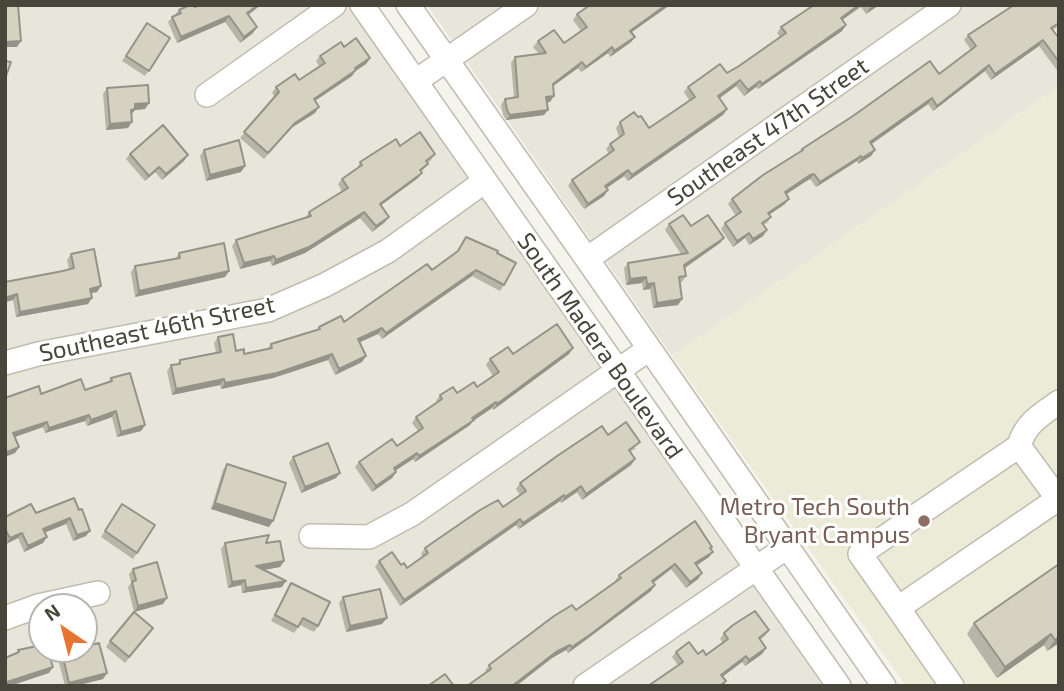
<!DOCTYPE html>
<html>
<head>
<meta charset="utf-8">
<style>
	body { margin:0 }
	#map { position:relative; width:1064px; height:691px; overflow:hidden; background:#f4f4ec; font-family:"Exo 2",sans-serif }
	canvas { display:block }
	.frame { position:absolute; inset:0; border:7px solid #48463a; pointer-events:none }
	.north { position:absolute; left:28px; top:593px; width:70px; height:70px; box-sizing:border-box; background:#fff; border:2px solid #b6b5b0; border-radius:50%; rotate:325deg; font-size:19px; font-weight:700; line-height:28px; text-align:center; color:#48463a }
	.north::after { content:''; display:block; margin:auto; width:24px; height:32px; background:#e77430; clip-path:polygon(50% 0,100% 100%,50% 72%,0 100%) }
</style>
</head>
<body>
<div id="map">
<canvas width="1064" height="691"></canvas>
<div class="frame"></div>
<div class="north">N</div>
</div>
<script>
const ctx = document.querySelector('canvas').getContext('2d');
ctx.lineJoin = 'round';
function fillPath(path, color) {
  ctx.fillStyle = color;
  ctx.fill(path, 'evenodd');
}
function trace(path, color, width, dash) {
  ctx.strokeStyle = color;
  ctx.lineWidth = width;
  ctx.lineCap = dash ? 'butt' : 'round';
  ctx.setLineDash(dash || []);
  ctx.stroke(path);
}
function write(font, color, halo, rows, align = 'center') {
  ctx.font = font + ' "Exo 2",sans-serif';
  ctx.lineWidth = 6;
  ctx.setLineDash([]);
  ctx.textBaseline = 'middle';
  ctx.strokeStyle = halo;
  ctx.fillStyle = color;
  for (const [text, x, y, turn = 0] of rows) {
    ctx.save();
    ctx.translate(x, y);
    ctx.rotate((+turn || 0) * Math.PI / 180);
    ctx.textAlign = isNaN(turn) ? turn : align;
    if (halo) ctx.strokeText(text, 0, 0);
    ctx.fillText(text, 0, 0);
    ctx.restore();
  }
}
fillPath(new Path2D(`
	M5 5H348L827 686H5ZM42 607H84V649H42Z
	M427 5H1059V86L672 356Z`), '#e8e6da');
fillPath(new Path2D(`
	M1059 86V686H906L672 356Z`), '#ecebd7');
const minor = new Path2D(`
	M362 5 839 686
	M408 5 587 259 884 686
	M416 81 526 5
	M207 95 334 5
	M587 259 949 5
	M5 363 38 354 268 310 325 285 388 251 485 181
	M311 536 369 537 412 514 649 349
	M898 608 860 554 1019 446
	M5 618 38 606 98 593
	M585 686 787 547
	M952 686 898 608 1058 499 1019 446C1025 424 1040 415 1059 402`);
trace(minor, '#bfbdaf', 26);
trace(minor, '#fff', 23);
fillPath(new Path2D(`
	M590 5H670L632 32 635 37 631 42 610 57 608 53 581 72 578 68 553 86 550 102H547L544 115 506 120 503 115 501 105 505 99 514 98 511 63 515 57 539 54 533 47 538 41 564 43 581 31 573 20 577 14Z
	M814 5H879L866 14 861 7 842 20 846 25 842 31 758 89 756 87 744 96 736 86 720 98 727 109 723 115 628 181 624 176 606 188 604 196 584 209 568 186 572 180 609 154 606 149 610 144 619 137 616 128 620 122 638 117 649 128 689 100 684 92 688 87 727 73 739 66 780 37 777 33 781 27Z
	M1059 5V25L1053 30 1059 38V73L1039 46 991 80 985 71 933 111 928 104 871 144 875 150 871 156 858 164 857 161 816 187 810 179 786 194 785 204 769 215 771 217 767 223 763 225 767 230 763 236 749 245 745 238 733 247 721 229 725 223 736 216 728 204 732 199 798 153 802 149 939 74 971 50 964 40 968 35Z
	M195 7 248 15 253 33 240 43 225 22 177 43 168 22 179 10Z
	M147 23 170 38 145 76 122 61Z
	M344 47 370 58 366 64 356 70 352 76 315 101V113L291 128 264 159 240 138 275 97 272 93 276 87 299 80 319 66 316 61 320 56Z
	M107 88 149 103 145 109 135 110 131 115 128 128 106 130 103 94Z
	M400 146 435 154 431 160 428 163V164L424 169 421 172 422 173 418 178 381 205 385 222 372 232 360 218 305 253 272 266 270 261 240 269 232 246 236 240 305 218 309 212 342 192 338 184 342 179 357 169 360 162Z
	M204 150 245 166 241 172 206 181 200 156Z
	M130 154 184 161 162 180 155 172 145 181 126 159Z
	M669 224 691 226 724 238 720 243 685 268 686 276 682 282H680L682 299 678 305 653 308 650 289 643 290 642 283 626 285 624 268 628 263 681 254 665 230Z
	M466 237 497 253 504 285 500 291 472 276 382 339 378 334 359 342 362 362 335 375 328 360 273 378 221 389 220 385 172 395 167 371 171 365 177 364 180 360 216 353 214 343 218 337 236 351 244 354 267 349 271 344 317 330 319 327 344 322 432 270 457 253Z
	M179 253 229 271 225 277 135 297 131 272 135 266 175 259Z
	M71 254 101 286 97 292 91 293 88 304 16 317 13 300 5 302V282L69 269 67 260Z
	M513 354H569L493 410 492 408 473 421 470 425 415 462 413 459 395 471 396 472 392 478 372 492 355 467 359 462 397 446 418 431 412 423 416 417 437 403 436 401 440 395 457 393 477 387 493 376 486 365 490 359Z
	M111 378 145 425 141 431 117 437 112 417 87 426 85 421 45 433 43 427 15 437 19 447 15 453 5 398 41 394 85 390 108 382Z
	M608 435 636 448 630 452 635 459 631 465 582 500 577 492 561 503 560 501 519 529 516 525 400 606 375 567 379 561 401 565 407 568 423 557 421 554 425 548 503 507 520 495 516 489 520 483Z
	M293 457 340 473 336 478 301 493 289 463Z
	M227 464 269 527 211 509 223 470Z
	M74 498 86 536 73 541 66 524 45 532 43 543 24 552 18 538 6 544 5 517 36 513Z
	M122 504 155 525 133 559 101 537Z
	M225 543 284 561 280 567 264 570 282 587 242 593 241 585 228 588 221 549Z
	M711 549 713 552 709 557 697 565 702 573 698 579 686 588 671 569 653 583 651 591 586 640 568 653 566 650 552 658 516 686H467L486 672 485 671 489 665 576 610 616 582 615 581 619 575Z
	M1059 564V643L1047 651 1044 645 997 678 967 634 974 623Z
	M133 569 163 604 134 612 128 587 131 583 129 574Z
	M291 583 318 626 314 632 300 625 294 633 271 621Z
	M343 597 382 624 346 632 339 603Z
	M769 630 765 636 760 640 766 648 762 654 745 666 742 662 722 677 726 681 723 686H648L678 665 672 657 676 652 706 655 723 643 720 639 724 633Z
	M149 634 125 663 106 647 110 641Z
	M62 653 107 673 103 679 75 686H65L58 659Z`), '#b7b5a7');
fillPath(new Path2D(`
	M258 5H261L243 19 247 13Z
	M666 5H670L626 36 630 31Z
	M859 5H862L837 24 841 18Z
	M875 5H879L866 14 870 8Z
	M229 16 225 22 177 43 181 37Z
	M846 25 842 31 758 89 762 84Z
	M257 27 253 33 240 43 244 37Z
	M635 37 631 42 610 57 614 51Z
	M1043 40 1039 46 991 80 995 74Z
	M21 41 17 47H5V42Z
	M612 47 608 53 581 72 586 67Z
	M370 58 366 64 351 74 355 68Z
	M582 62 578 68 549 89 553 84Z
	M989 65 985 71 933 111 937 106Z
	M356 70 352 76 310 104 314 99Z
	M740 80 736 86 714 102 718 96Z
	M760 81 756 87 744 96 748 90Z
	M554 96 550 102 542 103 546 97Z
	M932 98 928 104 866 148 870 142Z
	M149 103 145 109 135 110 131 115H127L135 104Z
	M319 107 315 113 291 128 264 159 295 123Z
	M727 109 723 115 628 181 632 175Z
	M548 110 544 115 506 120 510 115Z
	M132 122 128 128 106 130 110 124Z
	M875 150 871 156 858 164 862 158Z
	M188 155 184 161 162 180 166 174Z
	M861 156 857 161 816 187 820 182Z
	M245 166 241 172 206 181 210 175Z
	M159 167 155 172 145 181 149 176Z
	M628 170 624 176 601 192 605 186Z
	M422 173 418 178 376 209 380 204Z
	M814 174 810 179 806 181 781 198 785 192 810 175Z
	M608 190 604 196 584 209 588 204Z
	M789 199 785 204 764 218 768 213Z
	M364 212 360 218 305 253 272 266 276 260Z
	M389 217 385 222 372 232 376 226Z
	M767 230 763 236 749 245 753 239Z
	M749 233 745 238 733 247 737 241Z
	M724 238 720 243 680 271 684 265Z
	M274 256 270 261 240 269 244 263Z
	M476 270 472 276 382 339 386 333Z
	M229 271 225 277 135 297 139 291Z
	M646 277 642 283 626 285 630 279Z
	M654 283 650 289 643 290 647 284Z
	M101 286 97 292 86 294 90 289Z
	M17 294 13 300 5 302V298Z
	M92 298 88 304 16 317 20 312Z
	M682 299 678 305 653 308 657 303Z
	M382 328 378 334 354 345 358 339Z
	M573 348 569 354 493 410 497 404Z
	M332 354 328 360 273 378 221 389 225 383Z
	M366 356 362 362 335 375 339 369Z
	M224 379 220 385 172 395 176 389Z
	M496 402 492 408 473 421 470 425 415 462 419 456Z
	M116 411 112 417 87 426 91 420Z
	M89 415 85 421 45 433 49 428Z
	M47 422 43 427 9 439 13 433Z
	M145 425 141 431 117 437 121 432Z
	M19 447 15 453 5 457V453Z
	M417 453 413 459 390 474 394 468Z
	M635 459 631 465 582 500 586 494Z
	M396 472 392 478 372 492 376 486Z
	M340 473 336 478 301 493 305 487Z
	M581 486 577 492 561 503 565 497Z
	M564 495 560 501 519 529 523 523Z
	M215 503 273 521 269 527 211 509Z
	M70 518 66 524 39 535 43 529Z
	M520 519 516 525 400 606 404 600Z
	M90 531 86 536 73 541 77 535Z
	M22 533 18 538 6 544 10 538Z
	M47 537 43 543 24 552 28 546Z
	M713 552 709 557 691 569 695 563Z
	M284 561 280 567 252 572 256 566Z
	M675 564 671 569 648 587 652 581Z
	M702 573 698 579 686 588 690 582Z
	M245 580 241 585 228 588 232 582Z
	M286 581 282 587 242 593 246 588Z
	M655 585 651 591 568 653 572 647Z
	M167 598 163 604 134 612 138 606Z
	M387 618 382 624 346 632 350 626Z
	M1051 634 1044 645 997 678 1005 667Z
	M1059 637V643L1047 651 1055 640Z
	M570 645 566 650 552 658 516 686H512L556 652Z
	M766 648 762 654 745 666 749 660Z
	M746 656 742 662 717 681 721 675Z
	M53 667 49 673 10 686H5L7 682Z
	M107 673 103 679 75 686H67L69 683Z`), '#959388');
const building = new Path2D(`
	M5 5H18L21 41 5 42Z
	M190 5H194L195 7 199 5H258L247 13 257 27 244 37 229 16 181 37 172 17 181 13 179 10Z
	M590 5H666L630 31 635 37 614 51 612 47 586 67 582 62 553 84 554 96 546 97 548 110 510 115 507 110 505 99 518 97 515 57 546 53 538 41 554 30 564 43 587 27 577 14Z
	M814 5H859L841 18 846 25 762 84 760 81 748 90 740 80 718 96 727 109 632 175 628 170 605 186 608 190 588 204 572 180 614 150 610 144 624 134 620 122 634 112 638 117 641 116 649 128 695 97 688 87 720 64 727 73 739 66 786 33 781 27Z
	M1014 5H1059V23L1051 28 1059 38V62L1043 40 995 74 989 65 937 106 932 98 870 142 875 150 862 158 861 156 820 182 814 174 810 175 785 192 789 199 768 213 771 217 762 223 767 230 753 239 749 233 737 241 725 223 741 212 732 199 763 175 803 150 802 149 853 116 930 61 939 74 976 46 968 35Z
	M147 23 170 38 149 71 126 56Z
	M356 38 370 58 355 68 356 70 314 99 319 107 295 123 268 153 244 132 279 92 276 87 295 74 299 80 325 63 320 56 341 42 344 47Z
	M5 61 11 62 5 79Z
	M148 85 149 103 135 104V109L131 110 132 122 110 124 107 88Z
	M163 125 188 155 166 174 159 167 149 176 130 154Z
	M420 132 435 154 426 161 428 164 420 170 422 173 380 204 389 217 376 226 364 212 309 247 276 260 274 256 244 263 236 240 311 216 309 212 348 188 342 179 362 165 360 162 396 139 400 146Z
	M239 140 245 166 210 175 204 150Z
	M683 215 691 226 708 215 724 238 684 265 686 276 679 277 682 299 657 303 654 283 647 284 646 277 630 279 628 263 688 253 669 224Z
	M466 237 498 251 497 253 516 263 504 285 476 270 386 333 382 328 358 339 366 356 339 369 332 354 277 373 225 383 224 379 176 389 171 365 180 364V360L221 352 218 337 233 334 236 351 244 349V354L272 348 271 344 320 329 319 327 341 316 344 322 427 264 432 270 458 251Z
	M224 243 229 271 139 291 135 266 180 258 179 253Z
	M94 249 101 286 90 289 92 298 20 312 17 294 5 298V282L63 271 74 268 71 254Z
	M557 324 573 348 497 404 496 402 472 418 474 420 419 456 417 453 394 468 396 472 376 486 359 462 392 439 397 446 423 428 416 417 442 399 440 395 453 387 457 393 474 382 477 387 499 372 490 359 508 347 513 354Z
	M130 373 145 425 121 432 116 411 91 420 89 415 49 428 47 422 13 433 19 447 5 453V398L39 386 41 394 81 379 85 390 112 381 111 378Z
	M626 422 640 442 629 450 635 459 586 494 581 486 565 497 564 495 523 523 520 519 404 600 379 561 392 552 401 565 404 563 407 568 428 553 425 548 480 510 498 500 503 507 526 491 520 483 557 456 602 426 608 435Z
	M328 443 340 473 305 487 293 457Z
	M227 464 286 483 273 521 215 503Z
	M74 498 79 510 82 509 90 531 77 535 70 518 43 529 47 537 28 546 22 533 10 538 5 529V517L31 504 36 513Z
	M122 504 155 525 137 553 105 531Z
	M695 521 712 547 710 548 713 552 695 563 702 573 690 582 675 564 652 581 655 585 591 634 572 647 570 645 556 652 512 686H467L491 669 489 665 554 616 572 605 576 610 621 578 619 575Z
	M269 535 266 543 280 541 284 561 256 566 286 581 246 588 245 580 232 582 225 543Z
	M157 562 167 598 138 606 132 582 136 580 133 569Z
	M1059 564V637L1055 640 1051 634 1005 667 974 623Z
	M291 583 330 602 318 626 303 618 298 627 275 615Z
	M380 589 387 618 350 626 343 597Z
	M755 611 769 630 759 638 766 648 749 660 746 656 721 675 726 681 720 686H648L683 662 676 652 689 642 698 654 703 650 706 655 728 639 724 633 733 625Z
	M134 612 153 628 129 657 110 641Z
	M99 643 107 673 69 683 62 653 77 649H84V647Z
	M42 645V649H47L53 667 7 682 8 684 5 685V658L19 652 18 650Z
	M445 674 454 686H428Z`);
fillPath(building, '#d5d2c2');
trace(building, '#959388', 2);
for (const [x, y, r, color] of [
	[924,521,7,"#8d6e63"]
]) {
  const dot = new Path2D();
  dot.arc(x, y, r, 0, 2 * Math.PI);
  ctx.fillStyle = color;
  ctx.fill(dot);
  trace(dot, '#fff', 2.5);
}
write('24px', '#48463a', '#fff', [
	["Southeast 47th Street",768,132,-35],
	["Southeast 46th Street",157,329,-12],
	["South Madera Boulevard",600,346,55]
]);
write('24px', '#785e54', '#fff', [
	["Metro Tech South",910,507],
	["Bryant Campus",910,535]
], 'right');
</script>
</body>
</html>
